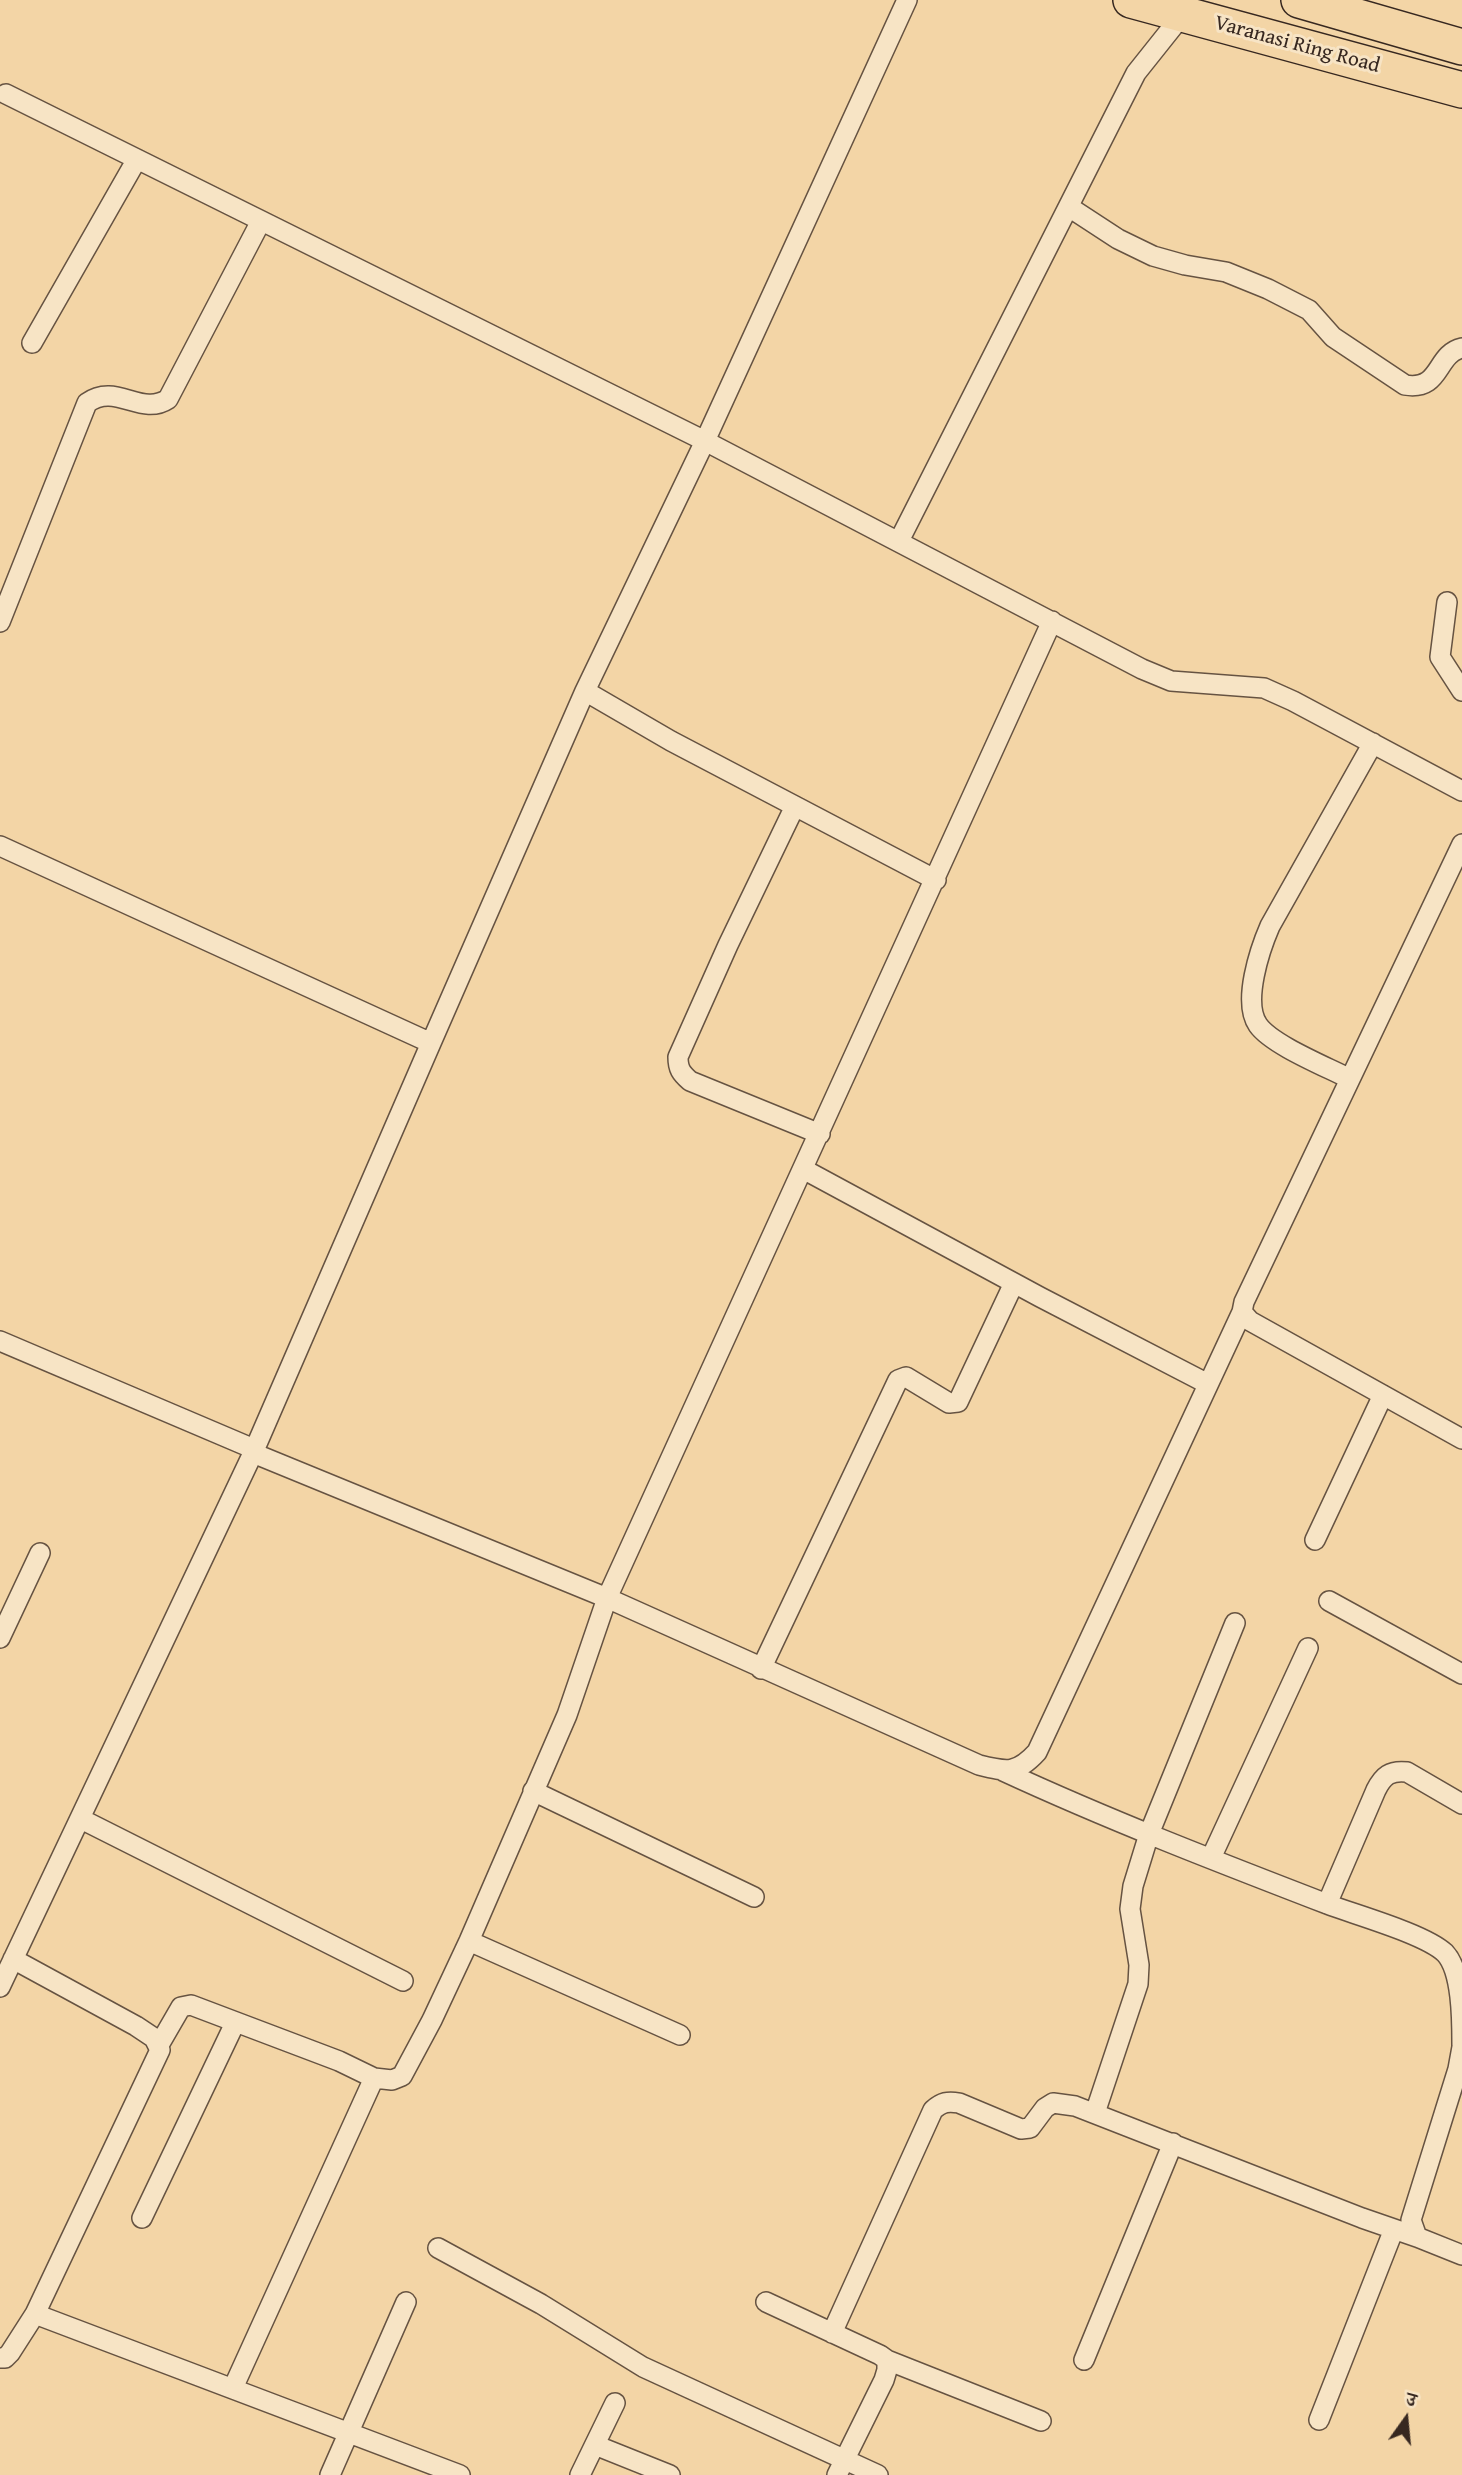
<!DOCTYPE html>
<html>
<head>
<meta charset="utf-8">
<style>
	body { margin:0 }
	#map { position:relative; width:1462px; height:2475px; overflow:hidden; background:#f3d5a6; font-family:"Gentium Book Plus","Noto Serif Devanagari",serif }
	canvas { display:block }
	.north { position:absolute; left:1371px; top:2384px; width:70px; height:70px; -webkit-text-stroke:5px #f7e4c5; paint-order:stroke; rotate:15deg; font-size:19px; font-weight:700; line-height:28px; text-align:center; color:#372820 }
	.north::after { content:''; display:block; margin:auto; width:24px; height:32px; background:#372820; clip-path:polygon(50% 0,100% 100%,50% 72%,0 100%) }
</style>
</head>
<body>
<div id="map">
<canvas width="1462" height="2475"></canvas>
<div class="north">उ</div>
</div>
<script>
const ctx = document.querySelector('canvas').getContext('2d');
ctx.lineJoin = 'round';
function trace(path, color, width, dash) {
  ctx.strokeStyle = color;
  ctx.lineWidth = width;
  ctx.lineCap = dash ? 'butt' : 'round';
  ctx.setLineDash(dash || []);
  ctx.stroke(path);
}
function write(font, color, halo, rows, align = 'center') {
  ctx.font = font + ' "Gentium Book Plus",serif';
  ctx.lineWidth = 6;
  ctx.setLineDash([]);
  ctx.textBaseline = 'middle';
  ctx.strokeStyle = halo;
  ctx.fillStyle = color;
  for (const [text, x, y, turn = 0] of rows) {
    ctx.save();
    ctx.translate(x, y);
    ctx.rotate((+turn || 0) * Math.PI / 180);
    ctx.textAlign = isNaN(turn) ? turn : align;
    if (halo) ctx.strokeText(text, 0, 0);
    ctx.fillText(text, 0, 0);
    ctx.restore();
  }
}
const street = new Path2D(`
	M6 94 705 441 1142 669 1171 681 1264 688 1293 701 1462 791
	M1069 207 1118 239 1153 256 1185 265 1226 272 1268 289 1309 310 1333 337 1405 385C1442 391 1435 354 1462 348
	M32 343 137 159
	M899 541 1136 73 1183 14
	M1447 602 1440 657 1462 691
	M0 622 87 403C116 382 141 417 168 399L261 221
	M585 691 671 741 936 880
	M795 806 728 945 678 1057C678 1069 681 1073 690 1081L820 1134
	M1462 844 1244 1302 1242 1312 1250 1321 1462 1439
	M0 846 431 1043 585 691 705 441 907 0
	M1350 1079C1327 1067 1272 1045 1258 1025 1242 1002 1260 949 1270 926L1373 743
	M803 1169 1040 1297 1208 1384
	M0 1341 254 1449
	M253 1453 607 1598 979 1765C1007 1772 1017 1774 1037 1752L1242 1312
	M1315 1540 1383 1395
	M1329 1601 1462 1674
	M0 1638 40 1553
	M761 1669 898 1380 906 1377 949 1403 958 1402 1014 1283
	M1003 1771C1109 1820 1218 1862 1327 1904 1356 1915 1425 1934 1445 1953 1462 1971 1462 2019 1462 2045
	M533 1791 754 1897
	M81 1819 403 1981
	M1211 1858 1308 1648
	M1327 1904 1376 1790C1383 1776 1390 1770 1407 1772L1462 1804
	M469 1941 680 2035
	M0 1987 253 1453 431 1043
	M159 2045 181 2007 191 2005 339 2061 374 2078 392 2080 402 2076 432 2020 469 1941 567 1715 607 1598 1052 621
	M1462 2047 1458 2069 1411 2220 1417 2237 1462 2255
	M1095 2113 1138 1984 1139 1965 1130 1909 1133 1886 1149 1834 1235 1623
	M142 2218 235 2023
	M438 2248 541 2304 643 2367 878 2475
	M766 2302 880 2355 887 2360V2370L884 2380 837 2475
	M35 2314 460 2475
	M832 2333 933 2110C942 2102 948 2101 959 2103L1021 2129 1030 2128 1045 2108 1053 2103 1075 2106 1362 2218 1417 2237
	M0 2358H5L10 2353 35 2314 160 2050 154 2038 136 2026 13 1959
	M887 2360 1041 2421
	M1084 2360 1173 2143
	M233 2388 374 2078
	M1319 2420 1394 2229
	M595 2445 670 2475
	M330 2475 406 2302
	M580 2475 615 2403`);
const highway = new Path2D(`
	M1131 0 1462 90
	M1299 0 1462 47`);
trace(street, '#665342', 22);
trace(highway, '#372820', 38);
trace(street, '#f7e4c5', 19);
trace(highway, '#f3d5a6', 35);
write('21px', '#372820', '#f7e4c5', [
	["Varanasi Ring Road",1297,45,15]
]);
</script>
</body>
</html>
